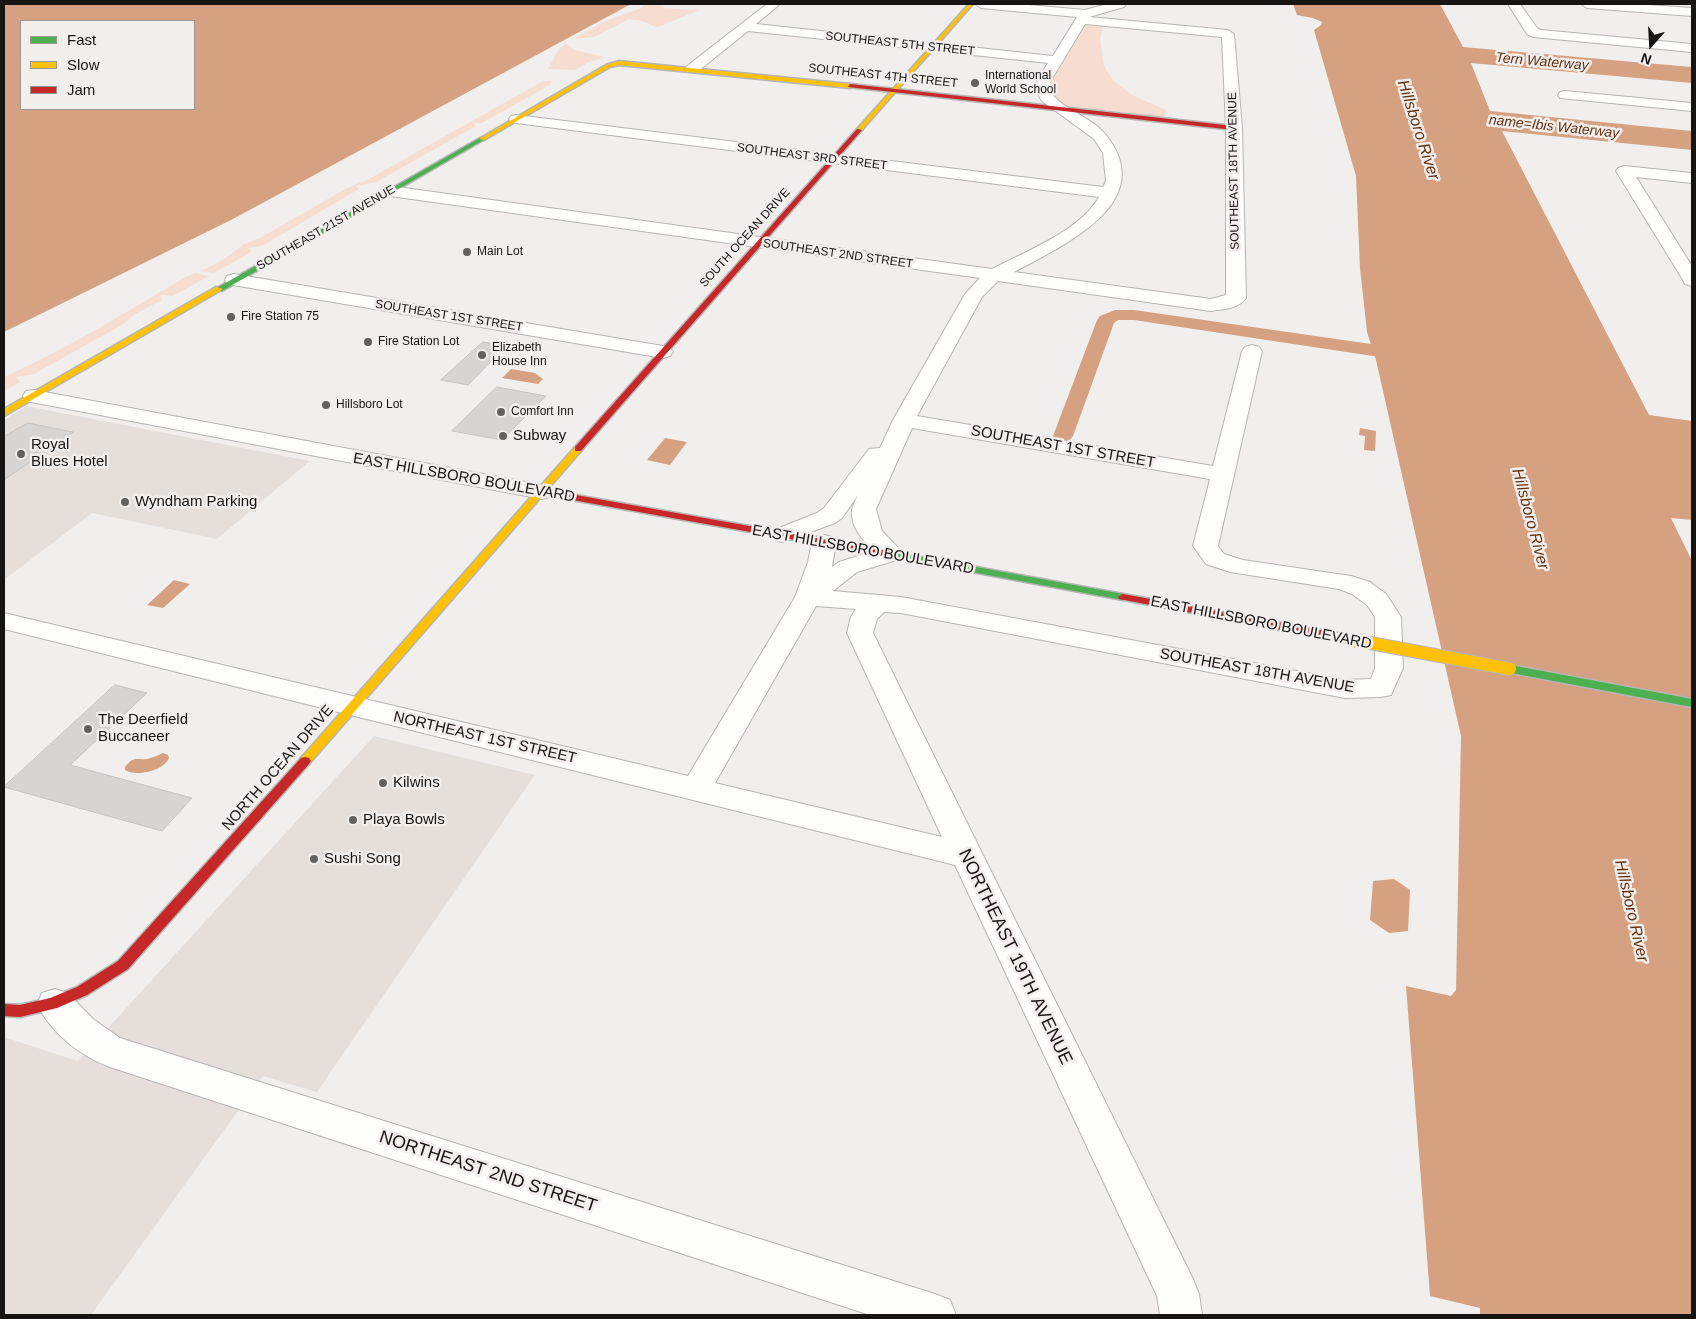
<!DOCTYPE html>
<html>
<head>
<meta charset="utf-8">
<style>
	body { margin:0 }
	#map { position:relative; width:1696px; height:1319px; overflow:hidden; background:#f1efed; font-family:Arial,sans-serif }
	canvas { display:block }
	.frame { position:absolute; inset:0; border:5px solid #161514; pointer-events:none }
	.legend { position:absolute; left:20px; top:20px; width:175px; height:90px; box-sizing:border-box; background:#f2eeec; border:1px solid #9a9796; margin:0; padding:6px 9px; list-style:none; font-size:15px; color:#161514 }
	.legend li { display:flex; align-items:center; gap:10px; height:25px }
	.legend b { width:25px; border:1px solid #9a9796 }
	.north { position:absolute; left:1626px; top:20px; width:50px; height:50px; -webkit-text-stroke:4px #f2eeec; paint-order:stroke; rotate:199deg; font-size:14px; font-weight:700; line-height:20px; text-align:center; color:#161514 }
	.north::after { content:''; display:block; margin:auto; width:18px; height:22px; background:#161514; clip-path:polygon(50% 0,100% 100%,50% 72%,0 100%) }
</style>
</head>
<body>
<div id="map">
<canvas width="1696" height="1319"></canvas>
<div class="frame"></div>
<ul class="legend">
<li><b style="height:6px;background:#4caf50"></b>Fast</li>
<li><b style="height:6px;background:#ffc107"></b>Slow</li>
<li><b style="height:6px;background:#c62828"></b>Jam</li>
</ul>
<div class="north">N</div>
</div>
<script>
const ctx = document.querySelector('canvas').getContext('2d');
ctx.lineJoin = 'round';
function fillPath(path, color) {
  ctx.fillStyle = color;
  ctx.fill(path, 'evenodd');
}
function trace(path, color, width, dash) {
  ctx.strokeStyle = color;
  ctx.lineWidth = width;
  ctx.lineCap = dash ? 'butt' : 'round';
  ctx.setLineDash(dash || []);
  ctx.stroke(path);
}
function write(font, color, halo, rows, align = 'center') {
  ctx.font = font + ' Arial,sans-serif';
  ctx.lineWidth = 5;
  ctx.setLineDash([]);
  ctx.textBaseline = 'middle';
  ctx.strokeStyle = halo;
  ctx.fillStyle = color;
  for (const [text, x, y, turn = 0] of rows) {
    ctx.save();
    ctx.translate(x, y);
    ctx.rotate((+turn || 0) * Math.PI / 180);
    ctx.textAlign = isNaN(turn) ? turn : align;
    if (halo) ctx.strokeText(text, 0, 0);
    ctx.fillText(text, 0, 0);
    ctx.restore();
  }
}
fillPath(new Path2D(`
	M26 406 310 461 217 539 92 513 4 580V420Z
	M374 736 535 775 317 1092 263 1076 91 1315H4V1037L78 1061Z`), '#e5dfdb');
fillPath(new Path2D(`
	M645 4H666L663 6 664 8 699 10 661 26 656 27 642 21 629 19 594 37 573 39 603 22 641 8Z
	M1086 25 1103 27 1100 39 1104 66 1113 80 1132 95 1166 110 1164 117 1066 106C1056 100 1049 93 1052 81Z
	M566 43 574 50 605 57 589 62 576 70 548 69 557 52Z
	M543 81H552L550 85 482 123H473L476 126 376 182 356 186 359 189 262 246 248 248 252 251 250 253 214 273 201 271 223 260 244 244 260 238 347 188 367 180Z
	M195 273 209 276 173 296 162 295 160 297 162 300 135 314 122 325 34 374 16 377 20 382 4 391V377C66 349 123 314 182 279Z`), '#f6ddcf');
fillPath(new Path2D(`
	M4 4H631L231 220 4 332ZM21 21H194V109H21Z
	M1293 4H1440L1463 47 1692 67V83L1471 63 1490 111 1692 131V150L1502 131 1649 415 1692 421V520L1671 518 1692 561V1315H1480V1308L1430 1296 1406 986 1451 996 1456 990 1461 736 1376 360 1367 332 1360 268 1356 176 1314 30 1321 25 1322 22 1313 18 1297 15Z
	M511 369 535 373 543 379 538 384 502 378Z
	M1360 428 1376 431 1375 451 1364 450 1365 436 1359 435Z
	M665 438 687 442 670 465 647 460Z
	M174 580 190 584 163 608 147 605Z
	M163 753 168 755 169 758C164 771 136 777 125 770V767C134 756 135 760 147 759 152 758 158 755 163 753Z
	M1394 879 1410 890 1408 931 1389 933 1370 920 1373 881Z`), '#d6a180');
fillPath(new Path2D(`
	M1115 310H1134L1406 349 1413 351 1415 355 1413 359 1406 361 1134 320H1118L1114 323 1073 436 1070 440 1063 442 1056 440 1053 436 1097 320 1100 316Z`), '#d6a180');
const building = new Path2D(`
	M483 342 506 346 468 385 441 380Z
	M497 387 546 396 502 440 452 431Z
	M28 423 73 432 4 480V437Z
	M115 685 147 693 70 765 192 798 162 831 4 787Z`);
fillPath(building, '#d7d5d4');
trace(building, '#c6c4c3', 1);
const street = new Path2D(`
	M767 4H780L756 24 1053 56 1077 17 981 8 975 4H1017L1085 10 1107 4H1126L1124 7 1089 17 1228 30 1234 34 1242 128 1246 298C1238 309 1223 309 1211 311L998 281 982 297 917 416 1213 466 1242 351 1245 347 1252 345 1259 347 1262 351 1218 546 1224 554 1243 560 1351 576 1370 582 1386 594 1401 617 1403 668 1391 695 1381 697 1345 698 901 613 884 612 877 619 873 633 1193 1279 1199 1294 1202 1315H1160L1157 1296 955 865 4 629V613L688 776 795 597 808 562 812 542 815 537 824 535 833 537 836 542 832 567 839 562 874 551C863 541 850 526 852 510 853 505 856 499 858 495L842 518 835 523 783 542 774 540 771 535 774 530 817 513 824 508 869 449 880 448 893 420 965 294 980 278 390 196 384 195 382 191 384 187 390 186 992 269C1026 251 1080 231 1099 197L516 123 511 122 509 119 511 116 516 115 1103 187 1106 181 1103 153 1094 139 1042 101C1032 86 1039 77 1048 63L748 31 697 72H687L685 69 687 66ZM1085 24 1222 37 1226 128V295L1211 299 1014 272C1062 246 1160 203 1106 135 1092 117 1065 111 1051 93L1050 82ZM912 428 1210 479 1193 546 1206 564 1230 572 1339 589 1352 594 1367 605 1375 617V668L1371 679 1345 680 901 597 833 591 857 572 900 559 904 554 882 531 876 509ZM816 606 856 609 851 617 847 633 942 837 715 783Z
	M1508 4H1520L1537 28 1541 30 1692 44V52L1533 37 1527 34Z
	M1581 4H1632L1692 8V16L1587 8Z
	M1565 91 1692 103V111L1560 98 1558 95 1560 92Z
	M1624 166 1692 173V183L1636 177 1692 266V286L1685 284 1683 280 1616 171 1618 168Z
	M234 274 663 346 670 348 673 352 670 356 663 358 227 284 225 280 227 276Z
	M34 390 542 485 550 487 554 492 550 497 542 499 26 401 23 396 26 391Z
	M55 989 68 993 93 1019 120 1038 935 1294 950 1300 956 1315H870L110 1067C80 1056 51 1033 37 1004L42 993Z`);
const fast = new Path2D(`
	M480 138 485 139 222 291 215 289Z
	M884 550 1123 594 1128 597 1123 600 880 555 879 553 880 551Z
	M1510 665 1692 699V707L1506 672 1504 669Z`);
const slow = new Path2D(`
	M969 4H973L861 131H857V129Z
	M619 61 850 84 853 86 850 88 619 65 610 67 484 140 479 139 606 65Z
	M216 287 223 289 4 416V409Z
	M578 446 583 449 581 451 309 764H301L299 761 301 758 575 447Z`);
const jam = new Path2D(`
	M850 84 1234 126 1237 128 1234 130 848 87Z
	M857 129 862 130 581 451H575V447Z
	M542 489 884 550 889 553 884 556 539 494 537 492Z
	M1123 594 1354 636 1360 640 1354 644 1119 599 1118 597Z
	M305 757 309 758 311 761 309 764 128 969 87 995 57 1008 20 1017 4 1016V1004L20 1005 50 998 77 987 118 961 301 758Z`);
trace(street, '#b6b5b4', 2);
trace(fast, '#b6b5b4', 3);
trace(slow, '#b6b5b4', 3);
trace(jam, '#b6b5b4', 3);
fillPath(street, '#fdfdfc');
fillPath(fast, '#4caf50');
fillPath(slow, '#ffc107');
fillPath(jam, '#c62828');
const slowBridge = new Path2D(`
	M1354 640 1510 669`);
trace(slowBridge, '#b6b5b4', 14, []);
trace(slowBridge, '#ffc107', 12);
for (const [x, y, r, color] of [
	[975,83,5,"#636160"],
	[467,252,5,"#636160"],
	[231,317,5,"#636160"],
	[368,342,5,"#636160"],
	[482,355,5,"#636160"],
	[326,405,5,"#636160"],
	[501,412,5,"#636160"],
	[503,436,5,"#636160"],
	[21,454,5,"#636160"],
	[125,502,5,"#636160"],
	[88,729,5,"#636160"],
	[383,783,5,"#636160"],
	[353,820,5,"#636160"],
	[314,859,5,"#636160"]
]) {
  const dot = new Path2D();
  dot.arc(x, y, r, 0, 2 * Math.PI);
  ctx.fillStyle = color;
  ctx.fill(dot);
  trace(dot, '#f2eeec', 2);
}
write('12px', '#161514', '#f2eeec', [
	["SOUTHEAST 5TH STREET",900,44,6],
	["SOUTHEAST 4TH STREET",883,76,6],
	["SOUTHEAST 3RD STREET",812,157,7],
	["SOUTHEAST 18TH AVENUE",1234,171,-91],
	["SOUTHEAST 21ST AVENUE",326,228,-30],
	["SOUTH OCEAN DRIVE",745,238,-48],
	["SOUTHEAST 2ND STREET",838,254,8],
	["SOUTHEAST 1ST STREET",449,316,9]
]);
write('12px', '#161514', '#f2eeec', [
	["International",985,76],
	["World School",985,90],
	["Main Lot",477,252],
	["Fire Station 75",241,317],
	["Fire Station Lot",378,342],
	["Elizabeth",492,348],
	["House Inn",492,362],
	["Hillsboro Lot",336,405],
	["Comfort Inn",511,412]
], 'left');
write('italic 14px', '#643210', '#f2eeec', [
	["Tern Waterway",1542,62,5],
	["name=Ibis Waterway",1554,127,6]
]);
write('15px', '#161514', '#f2eeec', [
	["Subway",513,436],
	["Royal",31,445],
	["Blues Hotel",31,462],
	["Wyndham Parking",135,502],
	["The Deerfield",98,720],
	["Buccaneer",98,737],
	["Kilwins",393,783],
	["Playa Bowls",363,820],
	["Sushi Song",324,859]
], 'left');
write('15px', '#161514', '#f2eeec', [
	["SOUTHEAST 1ST STREET",1063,447,10],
	["EAST HILLSBORO BOULEVARD",464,478,10],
	["EAST HILLSBORO BOULEVARD",863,550,10],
	["EAST HILLSBORO BOULEVARD",1261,623,11],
	["SOUTHEAST 18TH AVENUE",1257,671,10],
	["NORTHEAST 1ST STREET",485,738,13],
	["NORTH OCEAN DRIVE",278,768,-49]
]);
write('italic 16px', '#643210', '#f2eeec', [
	["Hillsboro River",1418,130,72],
	["Hillsboro River",1530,519,75],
	["Hillsboro River",1631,911,77]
]);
write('18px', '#161514', '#f2eeec', [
	["NORTHEAST 19TH AVENUE",1015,957,64],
	["NORTHEAST 2ND STREET",488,1172,18]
]);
</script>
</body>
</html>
